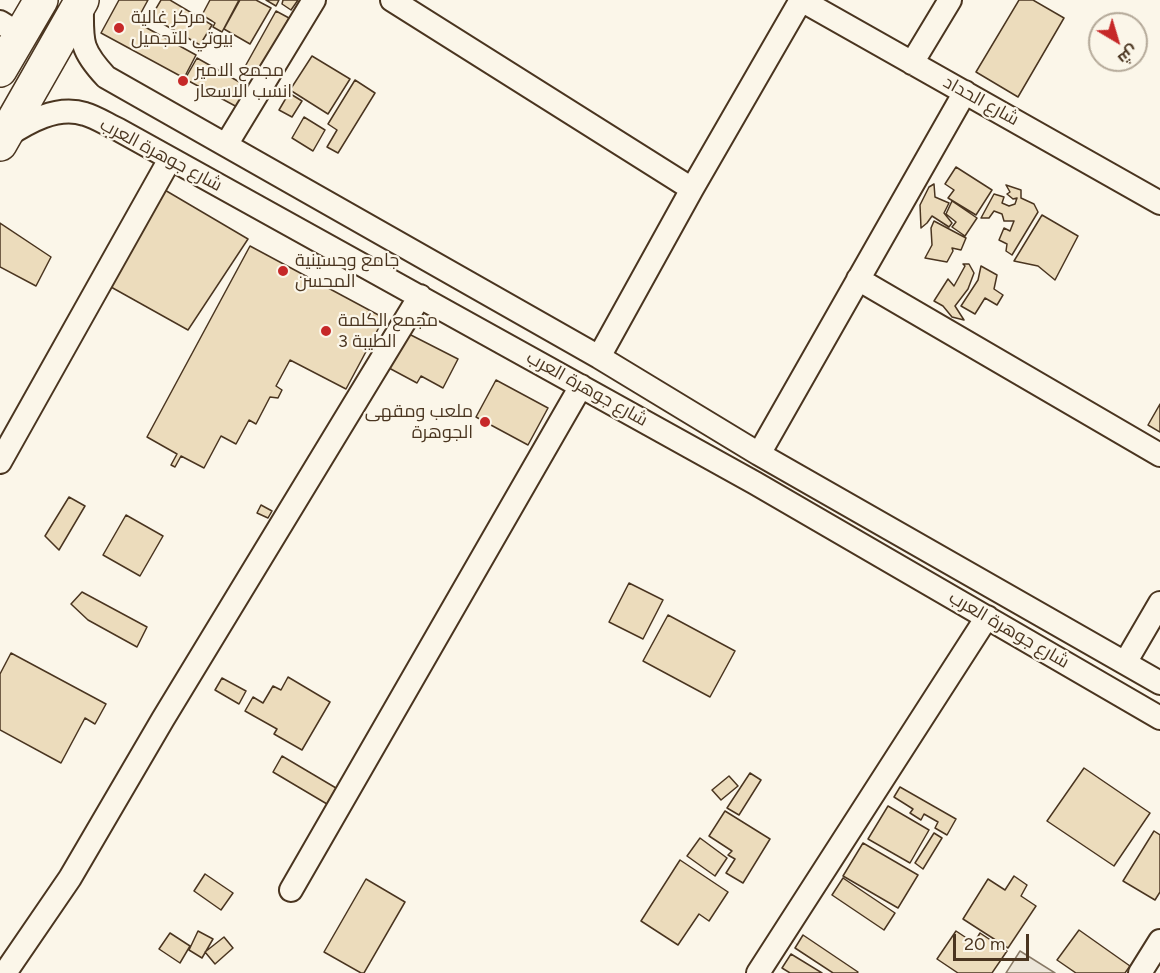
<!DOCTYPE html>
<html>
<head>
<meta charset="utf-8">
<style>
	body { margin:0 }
	#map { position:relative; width:1160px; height:973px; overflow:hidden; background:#fbf6e9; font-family:Figtree,Cairo,sans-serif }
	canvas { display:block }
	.north { position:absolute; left:1088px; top:12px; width:60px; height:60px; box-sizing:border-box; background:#fbf6e9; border:2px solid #b4a999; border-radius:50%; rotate:142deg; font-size:16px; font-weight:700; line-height:24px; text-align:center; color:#4a3520 }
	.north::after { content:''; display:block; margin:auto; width:21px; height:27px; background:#c62828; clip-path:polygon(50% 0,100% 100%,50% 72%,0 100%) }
	.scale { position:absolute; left:953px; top:934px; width:76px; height:27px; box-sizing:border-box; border:3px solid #4a3520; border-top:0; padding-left:8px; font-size:18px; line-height:21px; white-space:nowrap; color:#4a3520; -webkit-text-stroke:4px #fbf6e9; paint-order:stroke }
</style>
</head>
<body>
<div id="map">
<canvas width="1160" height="973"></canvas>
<div class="north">ش</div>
<div class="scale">20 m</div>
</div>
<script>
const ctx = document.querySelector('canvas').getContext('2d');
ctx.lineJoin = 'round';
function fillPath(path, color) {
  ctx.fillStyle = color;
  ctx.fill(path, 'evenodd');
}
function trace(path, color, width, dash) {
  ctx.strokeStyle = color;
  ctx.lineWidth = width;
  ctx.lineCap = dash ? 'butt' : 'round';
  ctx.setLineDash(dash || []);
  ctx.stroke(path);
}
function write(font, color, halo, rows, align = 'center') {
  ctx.font = font + ' Figtree,Cairo,sans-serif';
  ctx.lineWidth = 4.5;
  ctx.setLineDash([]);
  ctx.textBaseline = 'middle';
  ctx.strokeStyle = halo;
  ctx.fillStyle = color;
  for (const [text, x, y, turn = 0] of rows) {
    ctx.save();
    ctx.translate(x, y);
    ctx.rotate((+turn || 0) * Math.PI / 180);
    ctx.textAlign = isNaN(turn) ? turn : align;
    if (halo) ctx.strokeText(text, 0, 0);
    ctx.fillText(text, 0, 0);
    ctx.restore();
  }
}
const green = new Path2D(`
	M1020 951 1055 973H1006Z`);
fillPath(green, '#ede6d9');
trace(green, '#887966', 1.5);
const building = new Path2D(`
	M119 0H148L136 22 196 55 184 78 101 33Z
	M161 0H170L212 25 200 45 151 17Z
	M210 0H239L222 32 213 27 215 23 212 21 202 15Z
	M240 0H256L271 8 250 44 224 29Z
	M266 0H279L276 6Z
	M283 0H298L291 10 282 4Z
	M1019 0H1033L1064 18 1018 97 976 72Z
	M276 11 289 18 255 79 242 72Z
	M312 56 350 79 328 114 290 90Z
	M197 58 250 88 239 108 185 79Z
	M355 80 375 93 338 153 327 147 337 130 328 124Z
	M289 93 302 101 292 117 279 110Z
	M304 117 325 130 313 151 292 138Z
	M956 167 992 190 976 215 948 198 954 190 945 184Z
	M934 184 935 197 949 203 944 213 952 223 949 227 932 216 927 223 921 228 920 205 929 187Z
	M1006 185 1021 190V198L1034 204 1038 212 1012 255 1006 251 1007 244 999 240 1004 228 1010 231 1014 221H1004L1002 214 994 211 989 218H981L994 194 1004 197 1002 203 1009 206 1015 204 1017 198 1013 199 1007 194 1010 192Z
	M158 186 248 239 188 330 111 287Z
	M952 201 977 218 965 236 952 227 956 222 946 214Z
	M1042 215 1078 236 1055 280 1038 266 1014 261Z
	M934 221 966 238 961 250 952 248 953 251 947 262 925 258 932 245 931 228Z
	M0 223 51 257 36 286 0 267Z
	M250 246 384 318 346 389 290 360 276 386 282 390 278 398 270 397 256 424 249 420 236 444 221 436 204 468 181 456 175 467 171 465 177 454 147 437Z
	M963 264H969L974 273 968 289 955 306 964 320 952 317 943 306 934 301 948 279 954 286 965 266Z
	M981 266 997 275 994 289 1003 295 997 305 985 298 975 314 961 306 978 280Z
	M407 333 458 359 443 388 421 376 417 383 389 368Z
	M496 380 548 408 528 445 476 417Z
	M1160 404V432L1148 425Z
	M69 497 85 506 59 550 45 536Z
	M261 505 272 511 268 518 257 513Z
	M126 515 163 536 140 576 103 555Z
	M629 583 663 600 643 639 609 622Z
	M82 592 147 627 137 647 88 620 71 604Z
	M668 615 735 651 710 697 643 661Z
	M11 653 106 704 95 724 85 718 61 763 0 730V674Z
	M288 677 330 702 302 750 274 734 277 729 245 711 253 697 263 703 273 686 281 690Z
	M222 678 246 691 239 704 215 690Z
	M282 756 336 788 327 804 273 772Z
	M1084 768 1150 813 1114 866 1047 821Z
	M750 773 761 780 739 815 727 808Z
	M729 776 738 786 721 800 712 790Z
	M900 787 956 819 947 835 935 828 938 822 924 814 921 820 910 813 913 809 894 797Z
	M888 806 929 830 910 863 868 839Z
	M725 811 770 839 743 883 726 873 735 859 728 855 732 851 709 836Z
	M1154 831 1160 835V892L1155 900 1123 881Z
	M934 833 942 838 923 869 915 863Z
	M700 838 727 858 715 876 687 856Z
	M863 843 918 875 898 908 843 876Z
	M680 860 728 892 709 921 699 914 678 945 641 921Z
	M205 874 233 893 221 910 194 891Z
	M1014 876 1027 885 1021 896 1036 906 1008 948 963 919 988 879 1005 890Z
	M843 878 895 913 884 930 832 895Z
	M366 879 405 902 364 973H361L324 952Z
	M1079 930 1130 966 1125 973H1076L1057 960Z
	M198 931 213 939 202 958 189 950Z
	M956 931 974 943 980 933 1007 951 992 973H958L937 959Z
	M170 933 190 946 180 963 159 949Z
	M803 935 858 972 857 973H833L795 948Z
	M224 937 233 948 215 964 205 952Z
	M791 954 822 973H790L782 968Z`);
fillPath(building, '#ecdcbc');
trace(building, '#4a3520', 1.5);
const street = new Path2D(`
	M392 0 692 189
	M801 0 1160 203
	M82 3C82 41 79 48 106 77L599 357 759 454 1160 683
	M0 22 21 35
	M912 63 950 0
	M5 137C28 122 57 105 85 114 96 117 108 125 119 130L755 483 1160 718
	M226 145 314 0
	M858 279 1160 455
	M599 357 692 189 801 0
	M759 454 965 92
	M0 462 170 159
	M1125 663 1160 603
	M291 890 581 386
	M5 973 70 878 163 719 420 296
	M758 973 987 617
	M1140 973 1160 941`);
const secondary = new Path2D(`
	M0 70 41 0
	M0 144 82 0`);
trace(street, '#4a3520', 26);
trace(secondary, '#4a3520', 36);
trace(street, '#fbf6e9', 22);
trace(secondary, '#fbf6e9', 33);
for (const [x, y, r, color] of [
	[119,28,6,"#c62828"],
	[183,81,6,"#c62828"],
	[283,271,6,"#c62828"],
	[326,331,6,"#c62828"],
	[485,422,6,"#c62828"]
]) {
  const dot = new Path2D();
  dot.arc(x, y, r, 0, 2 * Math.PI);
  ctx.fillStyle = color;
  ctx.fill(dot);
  trace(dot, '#fbf6e9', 2);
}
write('18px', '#4a3520', '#fbf6e9', [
	["مركز غالية",131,18],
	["بيوتي للتجميل",131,39],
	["مجمع الامير",195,71],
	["انسب الاسعار",195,92],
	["جامع وحسينية",295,261],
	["المحسن",295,282],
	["مجمع الكلمة",338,321],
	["الطيبة 3",338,342],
	["ملعب ومقهى",473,412,"right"],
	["الجوهرة",473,433,"right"]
], 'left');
write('18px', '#4a3520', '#fbf6e9', [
	["شارع الحداد",981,101,29],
	["شارع جوهرة العرب",161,155,28],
	["شارع جوهرة العرب",587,389,29],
	["شارع جوهرة العرب",1009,630,30]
]);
</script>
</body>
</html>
